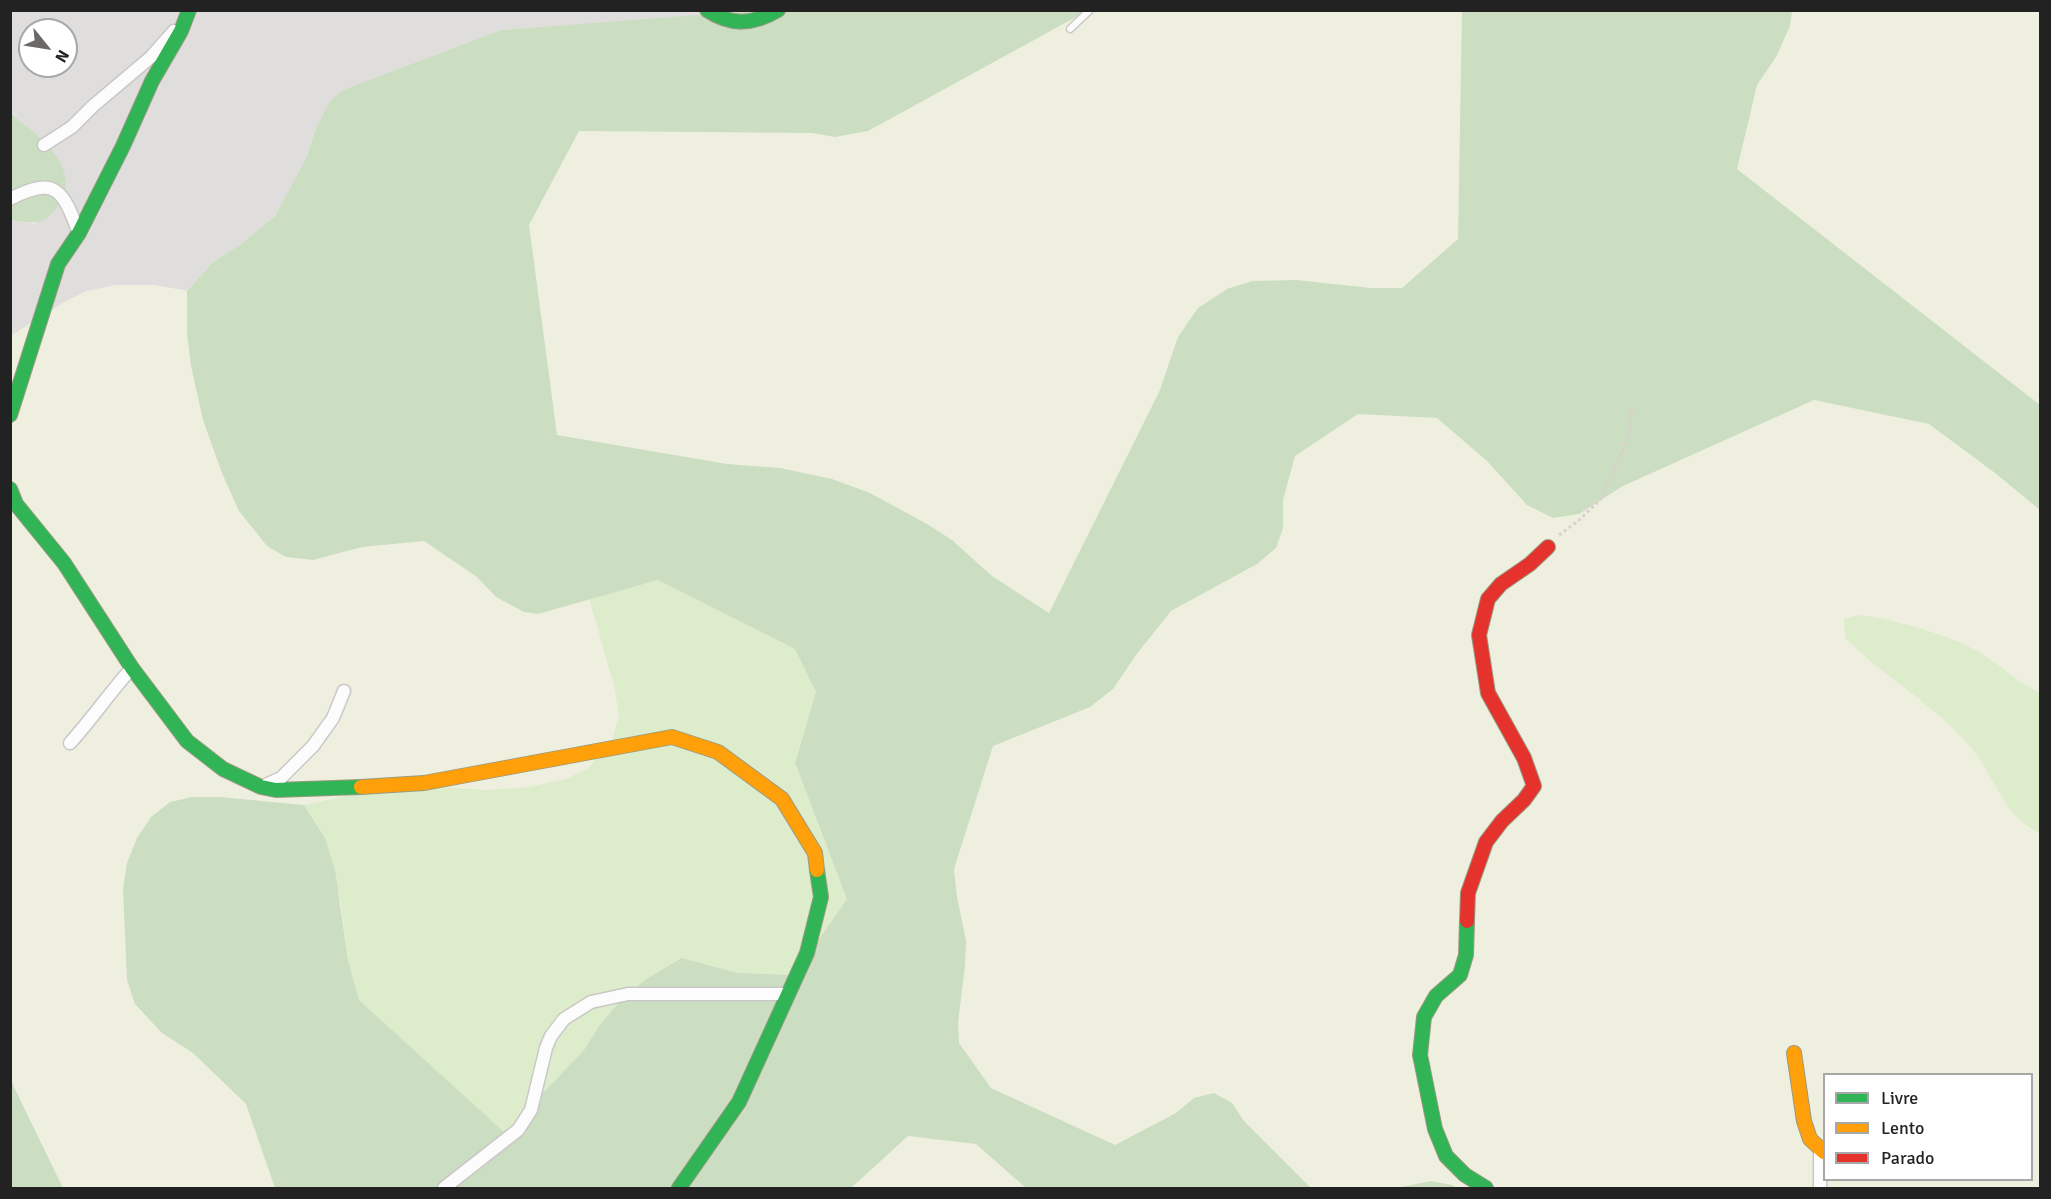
<!DOCTYPE html>
<html>
<head>
<meta charset="utf-8">
<style>
	body { margin:0 }
	#map { position:relative; width:2051px; height:1199px; overflow:hidden; background:#f0eeeb; font-family:Signika,sans-serif }
	canvas { display:block }
	.frame { position:absolute; inset:0; border:12px solid #222; pointer-events:none }
	.legend { position:absolute; left:1823px; top:1073px; width:210px; height:108px; box-sizing:border-box; background:#fff; border:2px solid #a7a7a7; margin:0; padding:8px 10px; list-style:none; font-size:18px; color:#222 }
	.legend li { display:flex; align-items:center; gap:12px; height:30px }
	.legend b { width:30px; border:2px solid #a7a7a7 }
	.north { position:absolute; left:18px; top:18px; width:60px; height:60px; box-sizing:border-box; background:#fff; border:2px solid #a7a7a7; border-radius:50%; rotate:120deg; font-size:16px; font-weight:700; line-height:24px; text-align:center; color:#222 }
	.north::after { content:''; display:block; margin:auto; width:21px; height:27px; background:#6a6968; clip-path:polygon(50% 0,100% 100%,50% 72%,0 100%) }
</style>
</head>
<body>
<div id="map">
<canvas width="2051" height="1199"></canvas>
<div class="frame"></div>
<ul class="legend">
<li><b style="height:8px;background:#30b455"></b>Livre</li>
<li><b style="height:8px;background:#ff9f0a"></b>Lento</li>
<li><b style="height:8px;background:#e5322d"></b>Parado</li>
</ul>
<div class="north">N</div>
</div>
<script>
const ctx = document.querySelector('canvas').getContext('2d');
ctx.lineJoin = 'round';
function fillPath(path, color) {
  ctx.fillStyle = color;
  ctx.fill(path, 'evenodd');
}
function trace(path, color, width, dash) {
  ctx.strokeStyle = color;
  ctx.lineWidth = width;
  ctx.lineCap = dash ? 'butt' : 'round';
  ctx.setLineDash(dash || []);
  ctx.stroke(path);
}
fillPath(new Path2D(`
	M11 11 763 10V11L501 30 344 90 330 102 316 128 307 156 275 216 241 244 213 262 187 291 154 285H116L87 291 63 303 11 336V220L36 224 42 140 11 112ZM30 30H66V66H30Z`), '#dfdedc');
fillPath(new Path2D(`
	M1087 11H1462L1458 239 1402 288H1371L1296 280 1178 337 1160 390 1049 613 992 576 952 540 927 524 870 493 832 479 780 468 727 464 557 435 529 225 579 131 812 133 835 137 867 131Z
	M1792 11H2040V405L1737 169 1757 85 1776 57 1790 26Z
	M116 285H154L187 291V333L191 366 313 560 362 547 424 541 477 577 496 597 538 614 589 598 615 690 619 716 611 743 587 769 566 779 528 787 488 790 441 787 372 790 304 805 220 797H192L170 802 151 817 162 1033 193 1053 246 1104 275 1188H63L11 1077 10 336 63 303 87 291Z
	M1814 400 1929 424 1995 473 2040 510V693L2031 689 2000 665 1977 651 1946 637 1860 615 1844 620 1845 638 1859 652 1933 710 1972 748 2029 828 2040 833V1188H1457L1452 1185 1431 1181 1397 1188H1311L1244 1121 1232 1103 1194 1098 1176 1113 1115 1145 991 1088 959 1043 958 1023 965 966 954 869 993 746 1090 707 1113 689 1136 655 1171 611 1257 564 1275 548 1283 528V500L1295 456 1358 414 1437 418 1487 461 1527 505 1579 514 1623 486ZM1824 1074H2032V1180H1824Z
	M908 1136 976 1144 1026 1188H851Z`), '#efefdf');
fillPath(new Path2D(`
	M658 580 796 649 816 692 795 763 847 899 794 975 738 973 682 958 621 1000 599 1026 584 1050 505 1134 359 1000 348 960 341 904 325 838 304 805 372 790 441 787 488 790 528 787 566 779 587 769 611 743 619 716 615 690 589 598Z
	M1860 615C1893 619 1950 635 1979 652 2000 664 2018 683 2040 693V833C2005 819 1995 777 1973 750 1937 706 1885 678 1845 638L1844 619Z`), '#ddeccb');
fillPath(new Path2D(`
	M763 10 1087 11 868 131 835 137 812 133 579 131 529 225 557 435 727 464 780 468 832 479 870 493 927 524 952 540 992 576 1049 613 1160 390 1178 337 1198 308 1227 289 1252 281 1296 280 1371 288H1402L1458 239 1462 11H1792L1790 26 1776 57 1757 85 1737 169 2040 405V510L1995 473 1929 424 1814 400 1623 486 1579 514 1553 518 1527 505 1487 461 1437 418 1358 414 1295 456 1283 500V528L1276 548 1257 564 1171 611 1136 655 1113 689 1090 707 993 746 954 869 957 897 966 941 965 966 958 1023 959 1043 991 1088 1115 1145 1176 1113 1194 1098 1214 1093 1232 1103 1244 1121 1311 1188H1026L976 1144 908 1136 851 1188H275L246 1104 193 1053 162 1033 135 1004 127 980 123 889 127 863 137 838 151 817 170 802 192 797H220L304 805 325 838 335 870 348 960 359 1000 505 1133 584 1050 599 1026 621 1000 645 980 682 958 738 973 794 975 847 899 795 763 816 692 795 649 658 580 538 614 524 612 496 597 477 577 424 541 362 547 313 560 286 557 267 546 239 511 222 473 203 420 191 366 187 333V291L213 262 241 244 275 216 307 156 316 128 330 101 343 90 501 30Z
	M10 112C38 136 87 169 56 209 42 227 31 223 11 220Z
	M10 1077 14 1087 63 1188H11Z
	M1431 1181 1452 1185 1457 1188H1397Z`), '#cbdec1');
const lane = new Path2D(`
	M1070 29 1090 10`);
const street = new Path2D(`
	M44 145 72 127 93 106 151 57 174 31
	M10 199C57 174 63 192 79 233
	M70 743C92 719 110 692 132 668
	M261 787 281 778 313 746 333 718 344 691
	M444 1188 518 1130 531 1110 546 1048 551 1036 564 1019 591 1002 628 994H787
	M1820 1188V1148`);
const fast = new Path2D(`
	M707 10C731 26 753 25 778 10
	M10 415 58 264 79 233 123 146 152 81 181 31 189 10
	M10 489 16 504 64 563 132 668 187 741 223 769 261 787 276 790 361 787
	M1467 921 1466 955 1460 975 1436 996 1424 1017 1420 1055 1435 1129 1446 1156 1465 1175 1486 1188
	M679 1188 739 1102 807 953 821 897 817 870`);
const slow = new Path2D(`
	M361 787 424 783 672 737 718 752 782 799 815 853 817 870
	M1794 1053 1804 1121 1810 1139 1824 1152`);
const jam = new Path2D(`
	M1467 921 1468 893 1486 842 1502 821 1524 800 1534 786 1524 758 1488 693 1479 635 1488 599 1501 584 1530 564 1548 547`);
trace(lane, '#c9c8c7', 9);
trace(street, '#c9c8c7', 15);
trace(fast, '#999a82', 16);
trace(slow, '#999a82', 16);
trace(jam, '#999a82', 16);
trace(new Path2D(`
	M1559 535 1578 521 1600 500 1624 448 1630 429 1632 404`), '#dccecd', 3, [3, 3]);
trace(lane, '#fdfcfc', 6);
trace(street, '#fdfcfc', 12);
trace(fast, '#30b455', 14);
trace(slow, '#ff9f0a', 14);
trace(jam, '#e5322d', 14);
</script>
</body>
</html>
